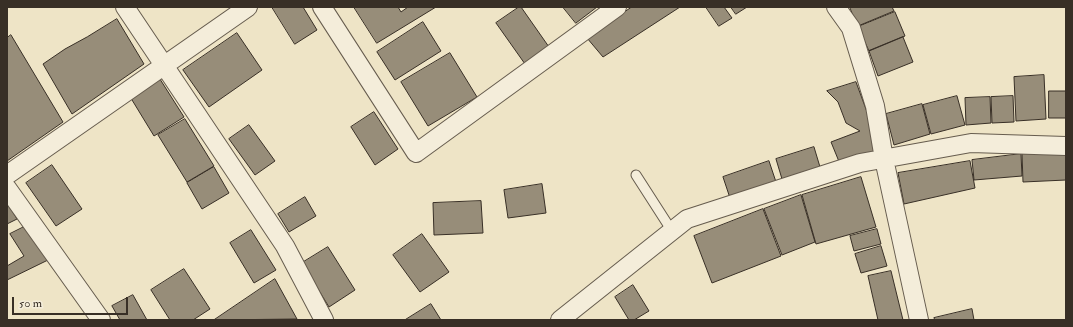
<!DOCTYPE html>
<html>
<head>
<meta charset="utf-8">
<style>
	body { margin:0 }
	#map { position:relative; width:1073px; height:327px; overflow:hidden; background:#eee4c6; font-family:"IM FELL Double Pica",serif }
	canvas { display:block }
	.frame { position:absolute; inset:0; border:8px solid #382f26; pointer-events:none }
	.scale { position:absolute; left:12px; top:297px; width:116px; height:18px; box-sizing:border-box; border:2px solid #382f26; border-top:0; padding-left:5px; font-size:12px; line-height:14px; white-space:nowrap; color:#382f26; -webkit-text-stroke:3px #f4edda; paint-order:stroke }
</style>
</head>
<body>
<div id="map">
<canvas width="1073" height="327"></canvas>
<div class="frame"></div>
<div class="scale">50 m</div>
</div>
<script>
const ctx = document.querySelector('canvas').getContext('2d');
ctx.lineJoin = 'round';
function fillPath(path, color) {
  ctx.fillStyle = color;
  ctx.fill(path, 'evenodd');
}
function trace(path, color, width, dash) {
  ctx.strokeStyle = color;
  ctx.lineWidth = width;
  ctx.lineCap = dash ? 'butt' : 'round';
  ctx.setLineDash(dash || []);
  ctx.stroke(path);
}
const building = new Path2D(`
	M272 7H303L317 30 295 44Z
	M354 7H398L401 12 408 7H436L377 43Z
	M519 7H521L549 47 525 64 496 23Z
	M563 7H597L576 23Z
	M632 7H680L603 57 587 38Z
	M706 7H724L732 18 719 26Z
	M731 7H747L736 14Z
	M850 7H892L894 11 858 26Z
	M895 12 905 36 869 51 858 27Z
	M117 19 144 64 72 114 43 64 65 49 87 37Z
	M423 22 441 51 395 80 377 52Z
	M237 33 262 70 209 107 183 70Z
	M11 35 63 122 7 161V38Z
	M903 37 913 62 878 76 869 51Z
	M450 53 477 97 428 126 401 82Z
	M1044 75 1046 119 1016 121 1014 77Z
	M158 76 184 117 154 136 129 95Z
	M856 82 881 150 840 164 831 142 860 131 846 123 838 102 827 91Z
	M1049 91H1066V118H1049Z
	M957 96 965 125 931 134 923 105Z
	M1013 96 1014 122 992 123 991 97Z
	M990 97 991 123 966 125 965 98Z
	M922 104 930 134 894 145 886 114Z
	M374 112 398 149 375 165 351 127Z
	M185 119 214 166 187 182 158 135Z
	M249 125 275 161 255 175 229 139Z
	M814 147 820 167 782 179 776 159Z
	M1066 153V180L1023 182 1022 154Z
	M1021 154 1022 176 974 180 972 160Z
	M769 161 776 182 730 198 723 177Z
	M970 161 975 188 904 204 898 173Z
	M52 165 82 209 56 226 26 183Z
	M214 167 229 193 202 209 187 183Z
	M861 177 876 227 816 244 802 195Z
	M542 184 546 213 508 218 504 190Z
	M801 195 815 242 782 255 764 209Z
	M305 197 316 216 289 232 278 214Z
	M481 201 483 233 434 235 433 203Z
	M7 202 17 219 7 224Z
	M763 209 781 256 712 283 694 236Z
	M28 225 48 260 7 280V266L24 256 10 234Z
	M877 229 881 244 854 251 850 236Z
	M251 230 276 270 254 283 230 243Z
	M422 234 449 272 420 292 393 255Z
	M881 246 887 266 861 273 855 254Z
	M328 247 355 290 329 307 302 263Z
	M184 269 210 309 193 320H170L151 290Z
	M891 271 903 320H878L868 276Z
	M275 279 297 319 214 320Z
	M633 285 649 311 634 320H629L615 297Z
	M133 295 147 320H120L112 306Z
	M431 304 441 320H405Z
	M972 309 974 320H935L934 318Z`);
fillPath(building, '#978d79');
trace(building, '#382f26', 1);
const lane = new Path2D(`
	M636 175 672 231`);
const street = new Path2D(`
	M125 7 285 246 324 320
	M322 7 416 153 617 7
	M836 7 851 28 875 106 884 159 919 320
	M7 175 248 7
	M7 188 101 320
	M560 320 687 219 860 163 971 143 1066 146`);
trace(lane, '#665c4e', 11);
trace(street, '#665c4e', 20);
trace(lane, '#f4edda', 9);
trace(street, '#f4edda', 18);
</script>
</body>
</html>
